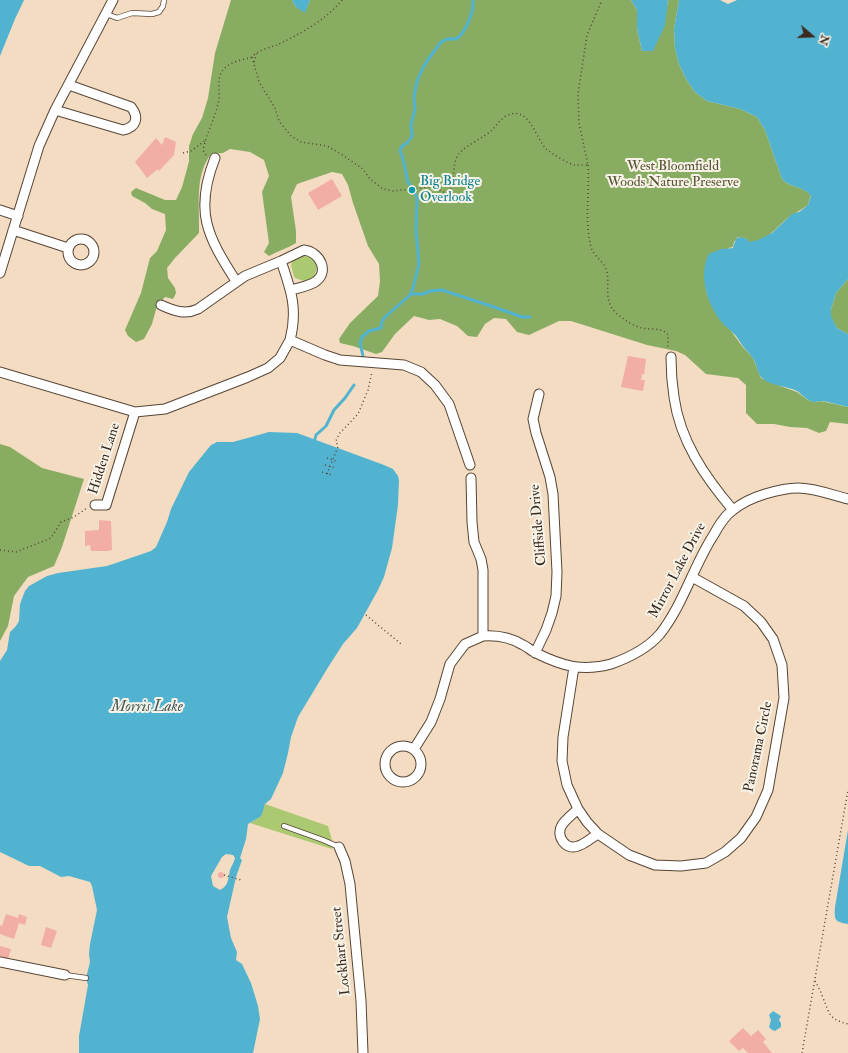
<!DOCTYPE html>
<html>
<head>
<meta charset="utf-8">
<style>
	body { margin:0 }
	#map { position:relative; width:848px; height:1053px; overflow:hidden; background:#f3dcc1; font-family:"IM FELL Double Pica",serif }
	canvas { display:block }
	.north { position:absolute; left:792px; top:16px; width:40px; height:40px; -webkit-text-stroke:3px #f7f3e8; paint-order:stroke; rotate:109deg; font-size:11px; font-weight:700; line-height:16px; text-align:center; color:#3b2a1e }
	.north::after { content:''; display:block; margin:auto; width:14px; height:18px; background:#3b2a1e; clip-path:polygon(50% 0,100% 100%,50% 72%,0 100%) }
</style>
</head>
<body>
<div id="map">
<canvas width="848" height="1053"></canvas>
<div class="north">N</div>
</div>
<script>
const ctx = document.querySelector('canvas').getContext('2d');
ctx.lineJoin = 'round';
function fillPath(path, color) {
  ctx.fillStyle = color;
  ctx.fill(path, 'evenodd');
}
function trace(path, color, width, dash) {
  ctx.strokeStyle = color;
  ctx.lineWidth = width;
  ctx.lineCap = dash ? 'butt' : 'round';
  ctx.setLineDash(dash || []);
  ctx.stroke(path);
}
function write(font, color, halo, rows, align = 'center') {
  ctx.font = font + ' "IM FELL Double Pica",serif';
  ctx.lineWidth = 4;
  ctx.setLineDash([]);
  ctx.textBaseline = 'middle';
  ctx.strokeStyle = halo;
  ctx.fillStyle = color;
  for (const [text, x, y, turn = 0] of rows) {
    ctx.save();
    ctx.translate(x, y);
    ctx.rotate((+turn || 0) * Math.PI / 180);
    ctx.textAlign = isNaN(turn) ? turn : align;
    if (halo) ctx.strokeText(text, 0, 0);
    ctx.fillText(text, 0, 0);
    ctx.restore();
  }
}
fillPath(new Path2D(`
	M303 256C310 255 316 261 317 267 315 280 305 284 294 277L291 265 292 261Z
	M265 804 328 826 333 844 332 849 250 823 260 817Z`), '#abc970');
fillPath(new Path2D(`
	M231 0H292L296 7 305 12 310 0H631L637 10V29L642 51H653L668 2V0H679L674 29 675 49 679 64 686 79 695 92 707 101 740 109 757 117 765 130 782 179C790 188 803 186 811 195L808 205C802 209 796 213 789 217 777 226 766 244 748 242L747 239 738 237 734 242 733 247 728 248 706 291 710 302 742 346 753 358 761 378 772 383 797 392 808 400 816 402 820 401 830 403 848 407V424L830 422 826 431 819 433 807 428 790 427 774 424H757L746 413V385L738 378 706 374 685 355 676 351 647 345 571 321H559L529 335 517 332 506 319 494 318 485 324 477 337 468 336 457 326 440 319 429 320 414 316 395 334 382 352 376 354 353 346 340 343 339 339 350 323 378 296 380 281 379 264 368 246 353 203 348 185 342 174 332 172 297 184 291 197 296 231V243C288 248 278 251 269 256L264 252 269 243 262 192 269 176 264 160 250 152 230 149 223 153 211 154C194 176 200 207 199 233L175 258 167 268 168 278 175 288 176 293 173 299 165 297 157 306 152 324 144 339 136 342 128 336 125 330 141 293 150 258 157 251 166 230 165 214 152 209 145 203 132 196 131 192 136 188 165 200H176L182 187 187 169 189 161V146L193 134 202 118 208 98 215 53Z
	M848 279V334L837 328 831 317V309L836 293Z
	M0 444 10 447 42 468 84 479 62 547 54 566 28 577 14 596 8 626 0 641Z`), '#88ad62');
fillPath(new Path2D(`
	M0 0H24L15 19 0 56Z
	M292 0H310L305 13 296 7Z
	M631 0H668L665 25 653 51H642L637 29V10Z
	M679 0H720L728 4 737 0H848V279L836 293 831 309V316L837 328 848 334V407C839 405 830 402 821 401 819 401 817 402 815 402 808 402 803 395 797 391 786 386 772 386 763 379 757 374 757 363 752 357 749 353 745 349 742 345 739 341 737 336 733 333 729 328 724 326 720 320 707 303 698 274 709 254L721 249 733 248C736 238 736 235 747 239L749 242 758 240 772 233 792 214 799 212 808 205 811 196C804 186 790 188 782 179L765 130 757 117 740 109 707 101 695 92 686 79 679 64 675 49 674 29Z
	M269 432 297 433 384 465 393 469 398 476 399 480 398 505 392 548 384 577 378 590 357 628 343 644 327 669 298 717 291 737 288 753 283 773 271 799 265 804 262 814 260 817 248 824 246 839 240 858 242 860 236 877 227 917 231 938 237 952 236 960 242 964 251 983 258 1006 260 1019 253 1053H79V1036L88 985 86 978 90 962 89 954 90 944 97 910 92 886 90 882 69 876 61 877 40 866H29L0 852V661L7 650 10 632 16 626 19 621 20 604 25 591 29 586 47 576 58 573 107 566 151 551 156 547 167 522 171 509 189 472 211 445 217 442H233ZM226 854 233 855 235 858C234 863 231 866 230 870 228 878 229 886 220 890L213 886 211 876 222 857Z
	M848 830V924C835 922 834 920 835 907Z
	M773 1011 781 1016 779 1020 781 1023V1027L775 1031 772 1030 769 1027 771 1020 769 1015Z`), '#52b3d1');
trace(new Path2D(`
	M411 294H423L430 291 442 290 494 307 522 317H530
	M363 356 360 343 362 337 369 331 381 328 382 322 384 318 410 295 413 288 419 264 416 231 417 199C416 192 411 188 408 182 405 171 405 162 400 151L402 146 407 143 412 136 411 125 415 109 414 97 417 81 422 70 427 61 441 42 447 39H456C466 33 474 11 473 0
	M315 439 316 435 326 426 334 410 345 398 354 385`), '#52b3d1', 3);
fillPath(new Path2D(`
	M165 137 176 142 174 155 159 171 158 169 147 178 135 162 156 138 162 145Z
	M332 179 342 196 318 210 308 193Z
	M628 356 646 359 644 375 642 374 641 380H645L643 391 621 387Z
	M99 520 111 521 112 550 107 551H91L90 545 85 546V531L99 530Z
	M218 875a3 3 0 1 1 6 0a3 3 0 1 1-6 0Z
	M6 914 18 918 19 914 27 917 25 925 19 923 14 939 0 934V925L2 926Z
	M46 927 57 931 51 948 41 945Z
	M0 946 11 949 8 959 0 956Z
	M743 1028 751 1036 758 1030 766 1039 763 1042 772 1053H748L743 1048 739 1051 729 1041Z`), '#f2aea4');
const service = new Path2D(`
	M107 14 117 18 132 13 152 14 159 12 163 6 164 0
	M284 826 323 840 339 847
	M65 975 86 978`);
const minor = new Path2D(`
	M55 110 123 130C137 127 139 117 131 107L69 85
	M215 158C194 211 207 236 236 281
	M0 210 18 216
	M13 230 68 248
	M68 252a13 13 0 1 1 26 0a13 13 0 1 1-26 0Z
	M281 261 304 250C320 252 330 272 315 282 308 286 299 288 291 290
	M0 273 39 146 55 110 113 0
	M161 305C174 311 185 315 198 309L245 276 281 261C291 290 298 309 290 340
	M671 357C671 371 672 384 674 397 680 441 705 477 733 510
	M0 372 135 412 165 409 248 377 268 368 280 358 290 340 325 355 340 360 404 365 421 372 435 385 449 404 470 465
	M471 478 472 522 474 542 481 559 483 570V636C498 635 510 637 523 645 528 647 531 651 536 653 562 666 583 672 611 664 628 658 648 648 660 634 683 605 693 567 713 536 718 527 724 516 733 510 742 503 755 497 765 494 775 491 787 488 798 488 815 488 832 495 848 499
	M95 505H106L135 412
	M535 653 546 630 552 613 556 596 557 572 553 494 550 477 536 433 533 419 539 394
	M574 667 563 737 562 761 567 785 578 809 587 822 598 834 629 855 655 865 681 866 706 863 725 852 741 838 756 817 768 790 784 698 782 665 773 639 761 622 744 606 692 577
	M385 764a18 18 0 1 1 36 0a18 18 0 1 1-36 0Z
	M414 749 431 722 440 699 450 664 465 644 483 636
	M578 809C573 814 566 819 562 825 555 836 566 851 578 846 585 844 591 838 598 834
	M339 847 345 861 350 884 361 1001 363 1053
	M0 962 65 975`);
trace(service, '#574536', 6);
trace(minor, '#574536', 11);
trace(new Path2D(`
	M342 0C326 20 300 34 277 45 269 48 258 50 252 57L259 82 275 108 279 121 291 136 301 142 327 146 341 154 363 169 370 179 383 189 393 191 430 187 444 192 451 189C454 180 453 169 456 159 459 148 482 139 491 131 496 126 500 120 506 116 529 104 535 137 546 149 551 153 570 165 575 165 579 165 584 165 588 165L579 123 578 94 587 35 602 0
	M254 62 257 52
	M183 153 191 151 206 140
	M206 155 203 150 204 146C208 130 216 116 219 99 220 89 216 77 224 69 231 61 243 60 252 57
	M588 165C590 192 584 220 591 247 594 257 605 262 607 272 610 287 603 300 616 313 623 319 633 326 642 328 651 330 662 327 668 335V349
	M327 458 338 462
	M325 465 335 468
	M322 472 332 475
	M327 474 338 447 336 441 339 434 358 414 368 390 372 372
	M0 550 16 552 51 538 61 522 74 517 87 508
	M366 615 401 644
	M224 875 241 880
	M815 981C818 986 821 992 823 998 830 1015 829 1019 848 1024
	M802 1053 848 790`), '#574536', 1.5, [1, 3]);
trace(service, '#fff', 4.5);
trace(minor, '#fff', 9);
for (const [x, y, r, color] of [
	[412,190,4,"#0f9aa8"]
]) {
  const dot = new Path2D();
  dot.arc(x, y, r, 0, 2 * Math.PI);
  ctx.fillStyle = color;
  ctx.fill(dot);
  trace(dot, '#f7f3e8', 1.5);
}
write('14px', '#575232', '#f7f3e8', [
	["West Bloomfield",673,167],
	["Woods Nature Preserve",673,183]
]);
write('14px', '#0d838f', '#f7f3e8', [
	["Big Bridge",420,182],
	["Overlook",420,198]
], 'left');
write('14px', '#3b2a1e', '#f7f3e8', [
	["Hidden Lane",105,459,-72],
	["Cliffside Drive",539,525,-95],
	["Mirror Lake Drive",678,571,-62],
	["Panorama Circle",759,747,-78],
	["Lockhart Street",342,951,-96]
]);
write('italic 15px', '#435a5d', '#f7f3e8', [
	["Morris Lake",147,708]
]);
</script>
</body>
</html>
